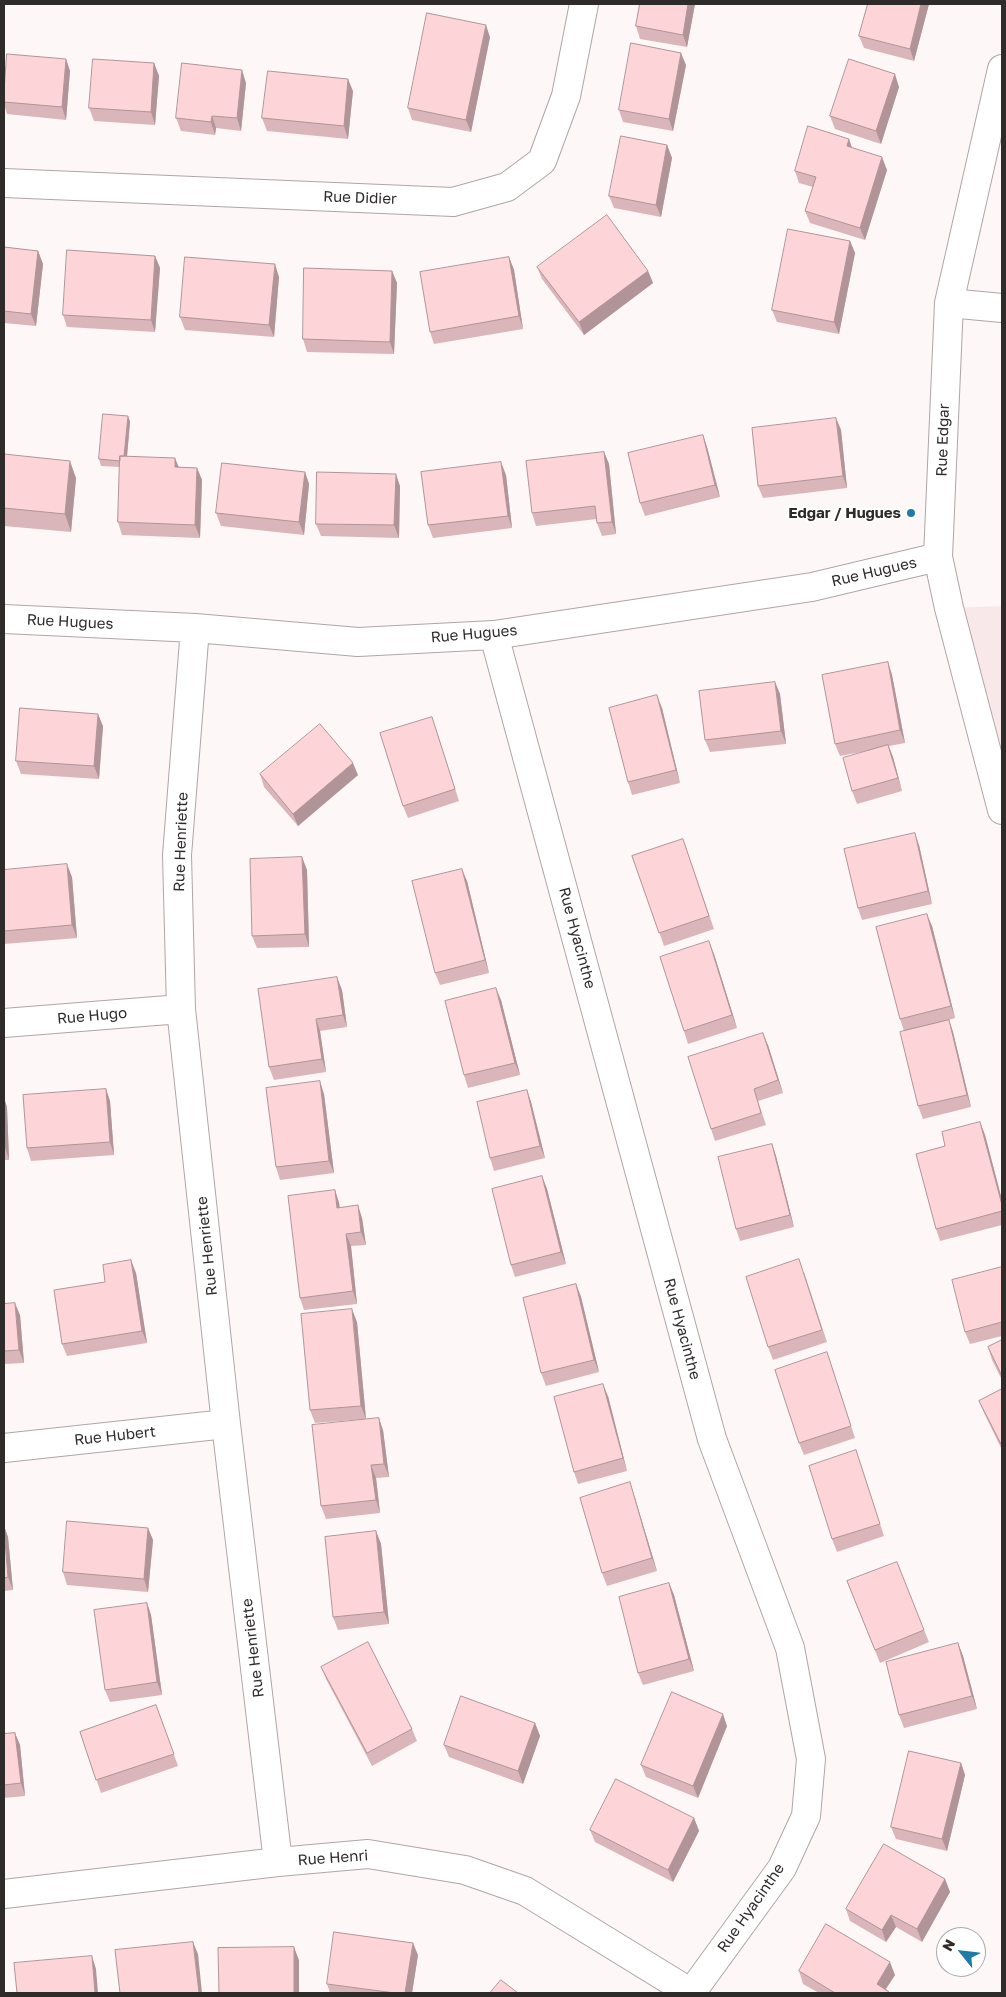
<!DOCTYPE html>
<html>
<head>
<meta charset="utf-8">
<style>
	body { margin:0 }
	#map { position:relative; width:1006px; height:1997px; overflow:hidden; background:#fef7f8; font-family:"Golos Text",sans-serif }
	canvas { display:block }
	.frame { position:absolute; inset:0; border:5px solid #2f2b2b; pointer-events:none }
	.north { position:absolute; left:936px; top:1927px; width:50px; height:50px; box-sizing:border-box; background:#fff; border:1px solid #acaaaa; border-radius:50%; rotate:299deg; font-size:14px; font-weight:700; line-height:20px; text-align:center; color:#2f2b2b }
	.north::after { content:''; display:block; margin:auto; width:18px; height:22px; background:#1d7ba8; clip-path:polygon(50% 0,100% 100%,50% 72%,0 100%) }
</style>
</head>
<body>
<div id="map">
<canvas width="1006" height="1997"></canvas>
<div class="frame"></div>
<div class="north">N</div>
</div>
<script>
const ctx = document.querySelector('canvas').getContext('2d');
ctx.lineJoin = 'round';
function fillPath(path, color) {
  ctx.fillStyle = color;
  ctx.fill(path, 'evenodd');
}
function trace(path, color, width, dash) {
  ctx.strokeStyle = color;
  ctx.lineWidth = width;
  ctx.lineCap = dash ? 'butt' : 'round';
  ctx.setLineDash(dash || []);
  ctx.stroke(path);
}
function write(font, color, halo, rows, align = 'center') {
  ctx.font = font + ' "Golos Text",sans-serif';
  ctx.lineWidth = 4;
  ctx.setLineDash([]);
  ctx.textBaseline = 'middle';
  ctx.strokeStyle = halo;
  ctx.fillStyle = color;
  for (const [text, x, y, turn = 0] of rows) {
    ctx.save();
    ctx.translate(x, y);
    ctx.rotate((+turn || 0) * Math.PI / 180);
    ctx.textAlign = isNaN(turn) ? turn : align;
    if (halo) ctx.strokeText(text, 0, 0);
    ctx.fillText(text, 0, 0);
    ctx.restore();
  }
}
fillPath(new Path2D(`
	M1002 606V810L949 608Z`), '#f9e8ea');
const minor = new Path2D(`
	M1002 69 949 303 938 557 949 608 1002 810
	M4 183 453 202 507 187 542 161 566 96 584 4
	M949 303 1002 308
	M4 619 195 628 358 642 494 635 812 587 938 557
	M195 628 177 855 181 1009 226 1424 278 1862
	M494 635 712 1439 790 1648 811 1759 806 1816 782 1868 691 1993
	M4 1023 181 1009
	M4 1448 226 1424
	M4 1894 278 1862 368 1854 465 1870 525 1891 691 1993`);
trace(minor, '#b0a5a6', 30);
trace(minor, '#fff', 28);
fillPath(new Path2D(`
	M640 4H695L687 47 640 39 636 26Z
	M868 4H929L914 61 864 48 859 36Z
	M490 37 471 132 412 120 408 108Z
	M66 59 70 71 66 120 7 114 4 104V91Z
	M154 63 159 76 155 125 94 121 89 108Z
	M686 65 673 131 623 122 619 110Z
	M246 83 241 131 216 128 215 135 181 131 176 118Z
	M899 87 881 144 835 129 830 116Z
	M353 91 348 139 267 131 262 118Z
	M849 139 852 148 887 170 865 240 810 223 805 211 813 187 799 183 795 171Z
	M667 145 672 158 661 217 614 208 609 196Z
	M850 241 855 253 839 334 777 322 772 310Z
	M4 247 38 251 43 264 36 326 4 323Z
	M155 256 160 268 155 332 67 327 63 315Z
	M509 257 514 270 523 329 434 344 430 332Z
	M537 267 648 271 653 283 584 335 542 279Z
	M392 271 397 283 394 354 307 352 303 339Z
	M279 277 274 337 185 330 180 317Z
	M128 416 130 422 127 456 178 467 197 468 202 480 200 538 122 535 118 522 120 467 101 466 99 459Z
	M836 418 841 430 847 488 763 498 758 486Z
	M703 435 707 447 720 497 645 516 640 503Z
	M604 452 609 464 616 534 602 536 597 523V519L536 526 532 513Z
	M4 454 76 478 71 532 4 526Z
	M305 472 309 484 304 535 221 526 216 513Z
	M506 475 512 528 433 538 428 525Z
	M400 486 399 538 321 536 316 524Z
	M888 662 892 675 905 743 889 746 893 757 902 791 857 804 852 791 867 751 840 756 835 744Z
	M775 682 780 694 786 744 710 752 705 740Z
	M662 708 680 783 632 795 628 782Z
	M103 726 99 779 21 774 16 761Z
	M436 729 459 801 408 818 403 806Z
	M260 774 358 775 298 826 264 787Z
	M683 839 714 929 664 946 632 856Z
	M919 845 932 904 862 920 858 908Z
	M302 857 307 870 309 947 257 948 252 936Z
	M4 870 72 877 77 938 4 944Z
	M467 881 489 973 440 985 435 973Z
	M932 926 955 1018 949 1020 953 1032 971 1107 923 1119 918 1106 904 1031 900 1019Z
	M714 954 737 1028 688 1044 684 1031Z
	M342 990 347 1027 320 1031 326 1072 274 1080 269 1067Z
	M501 1000 520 1075 468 1088 464 1075Z
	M768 1045 783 1093 758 1101 766 1125 715 1141 711 1129Z
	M106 1089 110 1101 114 1155 31 1161 27 1148Z
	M527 1090 531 1102 545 1158 494 1171 490 1158Z
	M324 1094 334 1173 280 1180 276 1167Z
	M4 1098 7 1107 9 1160H4Z
	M980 1122 985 1135 1002 1200V1225L940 1241 936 1229 945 1146Z
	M772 1144 776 1156 794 1227 740 1241 736 1229Z
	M542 1176 547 1189 566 1264 515 1277 511 1265Z
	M335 1190 339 1203 340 1208 362 1218 366 1245 351 1246 357 1304 304 1310 300 1298Z
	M1002 1267V1336L970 1344 965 1332Z
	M804 1272 827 1342 773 1360 768 1347Z
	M136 1273 147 1343 67 1356 62 1344 105 1282Z
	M576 1284 581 1297 599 1372 546 1386 541 1373Z
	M4 1304 20 1315 24 1363 4 1364Z
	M357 1322 366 1419 315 1423 310 1410Z
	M1002 1340V1380L992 1360 988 1347Z
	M827 1352 855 1438 804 1455 799 1443Z
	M1002 1389V1450L984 1413 979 1401Z
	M608 1396 627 1471 578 1484 574 1472Z
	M383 1430 389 1477 376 1478 380 1513 326 1519 321 1506Z
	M856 1450 884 1536 837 1552 832 1539Z
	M630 1482 634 1495 657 1571 607 1586 602 1573Z
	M4 1526 8 1537 13 1590 4 1591Z
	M148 1528 153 1540 148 1592 67 1585 63 1572Z
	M376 1531 381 1544 389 1624 338 1630 333 1617Z
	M847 1581 924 1630 929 1642 880 1663Z
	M669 1583 674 1595 694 1671 643 1685 638 1673Z
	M147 1603 151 1615 162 1695 110 1702 105 1690Z
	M958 1643 963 1656 977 1709 904 1728 899 1715Z
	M321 1667 412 1729 417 1741 372 1766 326 1679Z
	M156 1705 178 1766 101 1793 80 1732Z
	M535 1723 540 1736 523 1784 449 1757 444 1745Z
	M727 1726 698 1798 646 1777 641 1765Z
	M15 1733 20 1745 25 1796 4 1798V1734Z
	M961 1763 965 1775 947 1851 896 1839 891 1827Z
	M694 1818 699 1831 673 1882 595 1842 590 1830Z
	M945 1879 950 1892 922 1942 896 1927 886 1942 850 1921 846 1909Z
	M418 1955 412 1993H330L327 1984Z
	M799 1971 895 1975 886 1989 890 1993H819L803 1984Z`), '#dab6ba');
fillPath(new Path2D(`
	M688 4H695L687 47 683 35Z
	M921 4H929L914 61 910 49Z
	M486 25 490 37 471 132 466 120Z
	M681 53 686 65 673 131 669 119Z
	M66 59 70 71 66 120 62 107Z
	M154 63 159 76 155 125 151 112Z
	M242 70 246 83 241 131 237 118Z
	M895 74 899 87 881 144 876 131Z
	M348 79 353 91 348 139 344 126Z
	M212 116 216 128 215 135 211 122Z
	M849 139 853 151 847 146Z
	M667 145 672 158 661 217 656 205Z
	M882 157 887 170 865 240 860 228Z
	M850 241 855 253 839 334 834 322Z
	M38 251 43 264 36 326 31 314Z
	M155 256 160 268 155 332 151 320Z
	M509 257 514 270 523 329 519 316Z
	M275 264 279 277 274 337 269 325Z
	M392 271 397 283 394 354 390 342Z
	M648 271 653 283 584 335 579 322Z
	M128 416 130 422 126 468 123 462Z
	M836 418 841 430 847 488 843 476Z
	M703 435 707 447 720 497 715 485Z
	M604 452 609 464 616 534 612 522Z
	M175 458 180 470 175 467Z
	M70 461 76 478 71 532 65 514Z
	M501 462 506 475 512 528 508 516Z
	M197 468 202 480 200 538 195 525Z
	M305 472 309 484 304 535 299 522Z
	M396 474 400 486 399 538 394 525Z
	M888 662 892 675 905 743 900 730Z
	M775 682 780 694 786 744 781 731Z
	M657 695 662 708 680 783 676 770Z
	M98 714 103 726 99 779 94 766Z
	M888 745 893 757 902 791 898 778Z
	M353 763 358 775 298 826 293 814Z
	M915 833 919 845 932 904 928 891Z
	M302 857 307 870 309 947 305 934Z
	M67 864 72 877 77 938 72 925Z
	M462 869 467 881 489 973 485 960Z
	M927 914 932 926 955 1018 951 1006Z
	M709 941 714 954 737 1028 732 1015Z
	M337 977 342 990 347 1027 343 1015Z
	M496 988 501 1000 520 1075 515 1063Z
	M316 1019 320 1031 326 1072 322 1059Z
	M949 1020 953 1032 971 1107 967 1095Z
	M763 1033 768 1045 783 1093 778 1080Z
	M320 1081 324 1094 334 1173 329 1161Z
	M106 1089 110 1101 114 1155 110 1142Z
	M527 1090 531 1102 545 1158 540 1146Z
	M4 1098 7 1107 9 1160 5 1147Z
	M980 1122 985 1135 1002 1200V1205Z
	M772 1144 776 1156 794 1227 790 1215Z
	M542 1176 547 1189 566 1264 561 1252Z
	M335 1190 339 1203 341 1220 337 1208Z
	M358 1205 362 1218 366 1245 361 1232Z
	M346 1234 351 1246 357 1304 353 1291Z
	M131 1260 136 1273 147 1343 142 1331Z
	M576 1284 581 1297 599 1372 594 1360Z
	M15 1303 20 1315 24 1363 19 1350Z
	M352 1309 357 1322 366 1419 361 1406Z
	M603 1384 608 1396 627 1471 623 1458Z
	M379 1418 383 1430 389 1477 384 1464Z
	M371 1465 376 1478 380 1513 376 1500Z
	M630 1482 634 1495 657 1571 652 1558Z
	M4 1526 8 1537 13 1590 8 1577Z
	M148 1528 153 1540 148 1592 144 1579Z
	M376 1531 381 1544 389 1624 384 1612Z
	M669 1583 674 1595 694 1671 689 1659Z
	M147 1603 151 1615 162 1695 157 1682Z
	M958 1643 963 1656 977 1709 972 1696Z
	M723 1714 727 1726 698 1798 693 1786Z
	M535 1723 540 1736 523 1784 518 1771Z
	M15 1733 20 1745 25 1796 21 1783Z
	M961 1763 965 1775 947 1851 942 1839Z
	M694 1818 699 1831 673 1882 668 1870Z
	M945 1879 950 1892 922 1942 917 1929Z
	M891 1915 896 1927 886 1942 882 1930Z
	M193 1942 198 1954 202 1993H199Z
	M413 1943 418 1955 412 1993H405Z
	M294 1947 299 1960V1993H294Z
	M92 1956 96 1969 98 1993H95Z
	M890 1962 895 1975 883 1993 877 1984Z`), '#b19497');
const building = new Path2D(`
	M640 4H688L683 35 636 26Z
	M868 4H921L910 49 859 36Z
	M427 13 486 25 466 120 408 108Z
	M631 43 681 53 669 119 619 110Z
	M7 54 66 59 62 107 4 102V91Z
	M93 59 154 63 151 112 89 108Z
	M849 59 895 74 876 131 830 116Z
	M182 63 242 70 237 118 212 116 211 122 176 118Z
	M268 71 348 79 344 126 262 118Z
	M808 126 849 139 847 146 882 157 860 228 805 211 816 177 795 171Z
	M621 136 667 145 656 205 609 196Z
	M607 215 648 271 579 322 537 267Z
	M788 229 850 241 834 322 772 310Z
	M4 247 38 251 31 314 4 311Z
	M67 250 155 256 151 320 63 315Z
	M185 257 275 264 269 325 180 317Z
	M509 257 519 316 430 332 420 272Z
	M304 268 392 271 390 342 303 339Z
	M103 414 128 416 124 456H120V461L99 459Z
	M836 418 843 476 758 486 752 428Z
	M703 435 715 485 640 503 628 453Z
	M604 452 612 522 597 523 595 506 532 513 526 461Z
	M4 454 70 461 65 514 4 508Z
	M120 456 175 458V467L197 468 195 525 118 522Z
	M501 462 508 516 428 525 421 472Z
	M222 463 305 472 299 522 216 513Z
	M317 472 396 474 394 525 316 524Z
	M888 662 900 730 835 744 822 675Z
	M775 682 781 731 705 740 699 691Z
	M657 695 676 770 628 782 609 708Z
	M20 708 98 714 94 766 16 761Z
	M432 717 455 789 403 806 380 733Z
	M320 724 353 763 293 814 260 774Z
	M888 745 898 778 852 791 843 758Z
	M915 833 928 891 858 908 844 849Z
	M683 839 709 916 659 933 632 856Z
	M302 857 305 934 252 936 250 859Z
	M67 864 72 925 4 931V870Z
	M462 869 485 960 435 973 412 881Z
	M927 914 951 1006 900 1019 876 927Z
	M709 941 732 1015 684 1031 660 957Z
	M337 977 343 1015 316 1019 322 1059 269 1067 258 989Z
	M496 988 515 1063 464 1075 445 1001Z
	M949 1020 967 1095 918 1106 900 1032Z
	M763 1033 778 1080 754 1089 761 1113 711 1129 688 1057Z
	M320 1081 329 1161 276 1167 266 1088Z
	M106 1089 110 1142 27 1148 23 1095Z
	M527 1090 540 1146 490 1158 477 1102Z
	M980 1122 1002 1205V1211L936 1229 916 1154 945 1146 942 1132Z
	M4 1124 5 1147H4Z
	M772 1144 790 1215 736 1229 718 1157Z
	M542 1176 561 1252 511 1265 492 1189Z
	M335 1190 337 1208 358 1205 361 1232 346 1234 353 1291 300 1298 288 1196Z
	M799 1259 822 1330 768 1347 746 1277Z
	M131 1260 142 1331 62 1344 54 1290 105 1282 103 1265Z
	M1002 1267V1322L965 1332 952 1280Z
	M576 1284 594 1360 541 1373 523 1298Z
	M15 1303 19 1350 4 1351V1304Z
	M352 1309 361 1406 310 1410 301 1314Z
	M1002 1340V1376L988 1347Z
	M827 1352 851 1426 799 1443 775 1370Z
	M603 1384 623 1458 574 1472 554 1397Z
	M1002 1389V1446L979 1401Z
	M379 1418 384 1464 371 1465 376 1500 321 1506 312 1425Z
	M856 1450 880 1524 832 1539 809 1466Z
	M630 1482 652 1558 602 1573 580 1498Z
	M67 1521 148 1528 144 1579 63 1572Z
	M4 1529 8 1577 4 1578Z
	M376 1531 384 1612 333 1617 325 1537Z
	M897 1562 924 1630 875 1650 847 1581Z
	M669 1583 689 1659 638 1673 619 1597Z
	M147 1603 157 1682 105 1690 94 1610Z
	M368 1642 412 1729 367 1753 321 1667Z
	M958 1643 972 1696 899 1715 886 1662Z
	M672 1692 723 1714 693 1786 641 1765Z
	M461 1696 535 1723 518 1771 444 1745Z
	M156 1705 174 1754 96 1780 80 1732Z
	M15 1733 21 1783 4 1785V1734Z
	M909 1751 961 1763 942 1839 891 1827Z
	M616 1779 694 1818 668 1870 590 1830Z
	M884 1844 945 1879 917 1929 891 1915 882 1930 846 1909Z
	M826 1924 890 1962 877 1984 889 1992 888 1993H835L799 1971Z
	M334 1932 413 1943 405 1993H395L327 1984Z
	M193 1942 199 1993H120L115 1950Z
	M294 1947V1993H219L218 1948Z
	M92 1956 95 1993H17L14 1963Z
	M501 1980 518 1993H490Z`);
fillPath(building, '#fdd4d8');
trace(building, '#b19497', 1);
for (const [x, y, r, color] of [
	[911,513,5,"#1d7ba8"]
]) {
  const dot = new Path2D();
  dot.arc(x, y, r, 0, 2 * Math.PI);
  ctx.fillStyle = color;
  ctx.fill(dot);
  trace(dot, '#fff', 2);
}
write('15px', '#2f2b2b', '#fff', [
	["Rue Didier",360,198,2],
	["Rue Edgar",943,440,-88],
	["Rue Hugues",874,572,-13],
	["Rue Hugues",70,622,3],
	["Rue Hugues",474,634,-5],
	["Rue Henriette",181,842,-88],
	["Rue Hyacinthe",577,938,75],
	["Rue Hugo",92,1016,-5],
	["Rue Henriette",207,1246,-96],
	["Rue Hyacinthe",682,1329,75],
	["Rue Hubert",115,1436,-6],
	["Rue Henriette",253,1648,-97],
	["Rue Henri",333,1858,-4],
	["Rue Hyacinthe",751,1908,-55]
]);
write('bold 15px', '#2f2b2b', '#fff', [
	["Edgar / Hugues",901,513]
], 'right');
</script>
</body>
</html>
